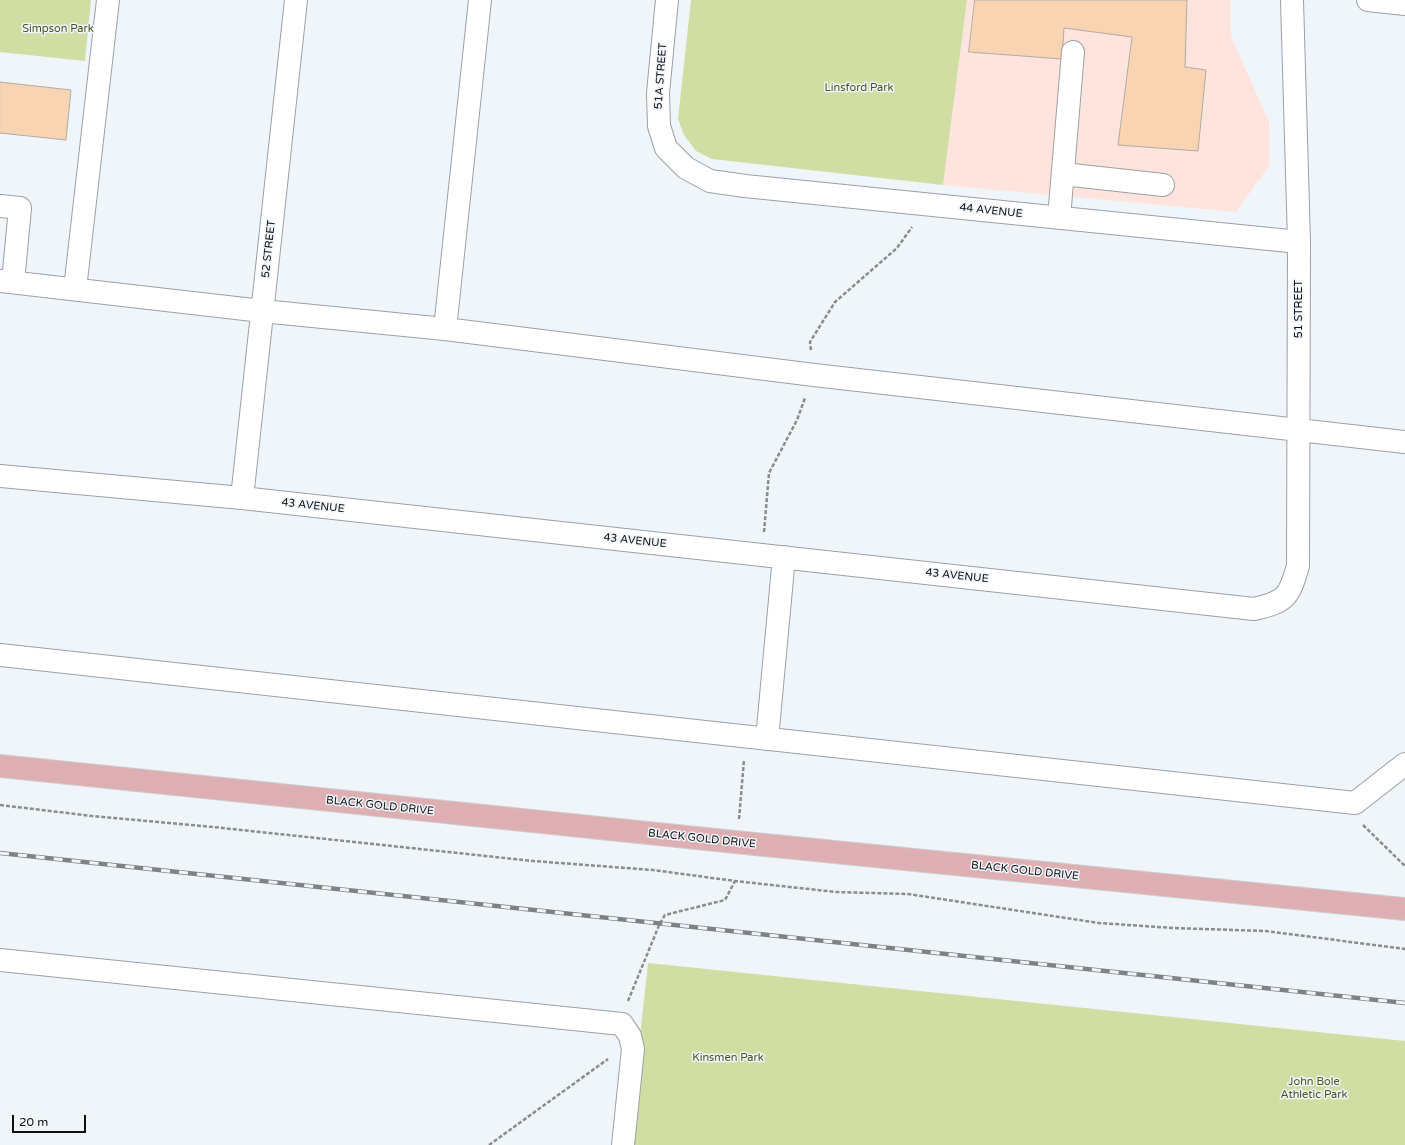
<!DOCTYPE html>
<html>
<head>
<meta charset="utf-8">
<style>
	body { margin:0 }
	#map { position:relative; width:1405px; height:1145px; overflow:hidden; background:#f0f5fa; font-family:"Varela Round",sans-serif }
	canvas { display:block }
	.scale { position:absolute; left:12px; top:1115px; width:74px; height:18px; box-sizing:border-box; border:2px solid #0d0f10; border-top:0; padding-left:5px; font-size:12px; line-height:14px; white-space:nowrap; color:#0d0f10; -webkit-text-stroke:3px #f0f5fa; paint-order:stroke }
</style>
</head>
<body>
<div id="map">
<canvas width="1405" height="1145"></canvas>
<div class="scale">20 m</div>
</div>
<script>
const ctx = document.querySelector('canvas').getContext('2d');
ctx.lineJoin = 'round';
function fillPath(path, color) {
  ctx.fillStyle = color;
  ctx.fill(path, 'evenodd');
}
function trace(path, color, width, dash) {
  ctx.strokeStyle = color;
  ctx.lineWidth = width;
  ctx.lineCap = dash ? 'butt' : 'round';
  ctx.setLineDash(dash || []);
  ctx.stroke(path);
}
function write(font, color, halo, rows, align = 'center') {
  ctx.font = font + ' "Varela Round",sans-serif';
  ctx.lineWidth = 3;
  ctx.setLineDash([]);
  ctx.textBaseline = 'middle';
  ctx.strokeStyle = halo;
  ctx.fillStyle = color;
  for (const [text, x, y, turn = 0] of rows) {
    ctx.save();
    ctx.translate(x, y);
    ctx.rotate((+turn || 0) * Math.PI / 180);
    ctx.textAlign = isNaN(turn) ? turn : align;
    if (halo) ctx.strokeText(text, 0, 0);
    ctx.fillText(text, 0, 0);
    ctx.restore();
  }
}
fillPath(new Path2D(`
	M967 0H1230L1231 36 1269 122V166L1236 212 943 185Z`), '#fee4dd');
fillPath(new Path2D(`
	M0 0H91L85 61 0 52Z
	M691 0H967L943 185 712 159 696 151 684 135 678 119Z
	M648 963 1405 1041V1145H628Z`), '#d0dea4');
const building = new Path2D(`
	M975 0H1187L1185 67 1206 70 1198 151 1118 145 1132 37 1064 28 1062 59 969 52Z
	M0 82 71 90 66 140 0 133Z`);
fillPath(building, '#f9d4b2');
trace(building, '#b0aba7', 1);
const minor = new Path2D(`
	M667 0 658 93 659 126 666 148 686 168 710 181 745 186 1299 242
	M1368 0 1405 4
	M1063 174 1163 185
	M0 206 20 208 13 282
	M1059 218 1073 52
	M0 281 262 311 445 329 814 375 1405 442
	M75 289 108 0
	M445 329 480 0
	M0 476 242 498 1254 609C1286 602 1289 597 1298 566L1299 242 1292 0
	M242 498 296 0
	M0 655 1355 803 1405 764
	M767 739 784 557
	M0 960 622 1024 630 1036 633 1049 623 1145`);
const major = new Path2D(`
	M0 766 735 842 1405 909`);
trace(minor, '#9ca0a5', 24);
trace(major, '#cfcfcf', 24);
trace(new Path2D(`
	M811 350 810 342 835 302 897 248 912 227
	M764 532 769 473 797 420 805 398
	M0 805 92 816 213 827 533 861 653 870 735 881 836 892 908 894 1099 923 1173 928 1266 931 1405 949
	M739 819 744 760
	M1363 825 1405 866
	M628 1001 660 923 665 915 725 900 735 881
	M489 1145 608 1059`), '#898d90', 2.5, [4, 2]);
trace(minor, '#fff', 22);
trace(major, '#ddafb3', 22);
const rail = new Path2D(`
	M0 853 1405 1003`);
trace(rail, '#7e8285', 4.5);
trace(rail, '#f0f5fa', 3, [9]);
write('11px', '#4a541e', '#f0f5fa', [
	["Simpson Park",58,29],
	["Linsford Park",859,88],
	["Kinsmen Park",728,1058],
	["John Bole",1314,1082],
	["Athletic Park",1314,1095]
]);
write('11px', '#0d0f10', '#f0f5fa', [
	["51A STREET",661,76,-86],
	["44 AVENUE",991,211,6],
	["52 STREET",269,249,-84],
	["51 STREET",1299,309,-90],
	["43 AVENUE",313,506,6],
	["43 AVENUE",635,541,6],
	["43 AVENUE",957,576,6],
	["BLACK GOLD DRIVE",380,806,6],
	["BLACK GOLD DRIVE",702,839,6],
	["BLACK GOLD DRIVE",1025,871,6]
]);
</script>
</body>
</html>
